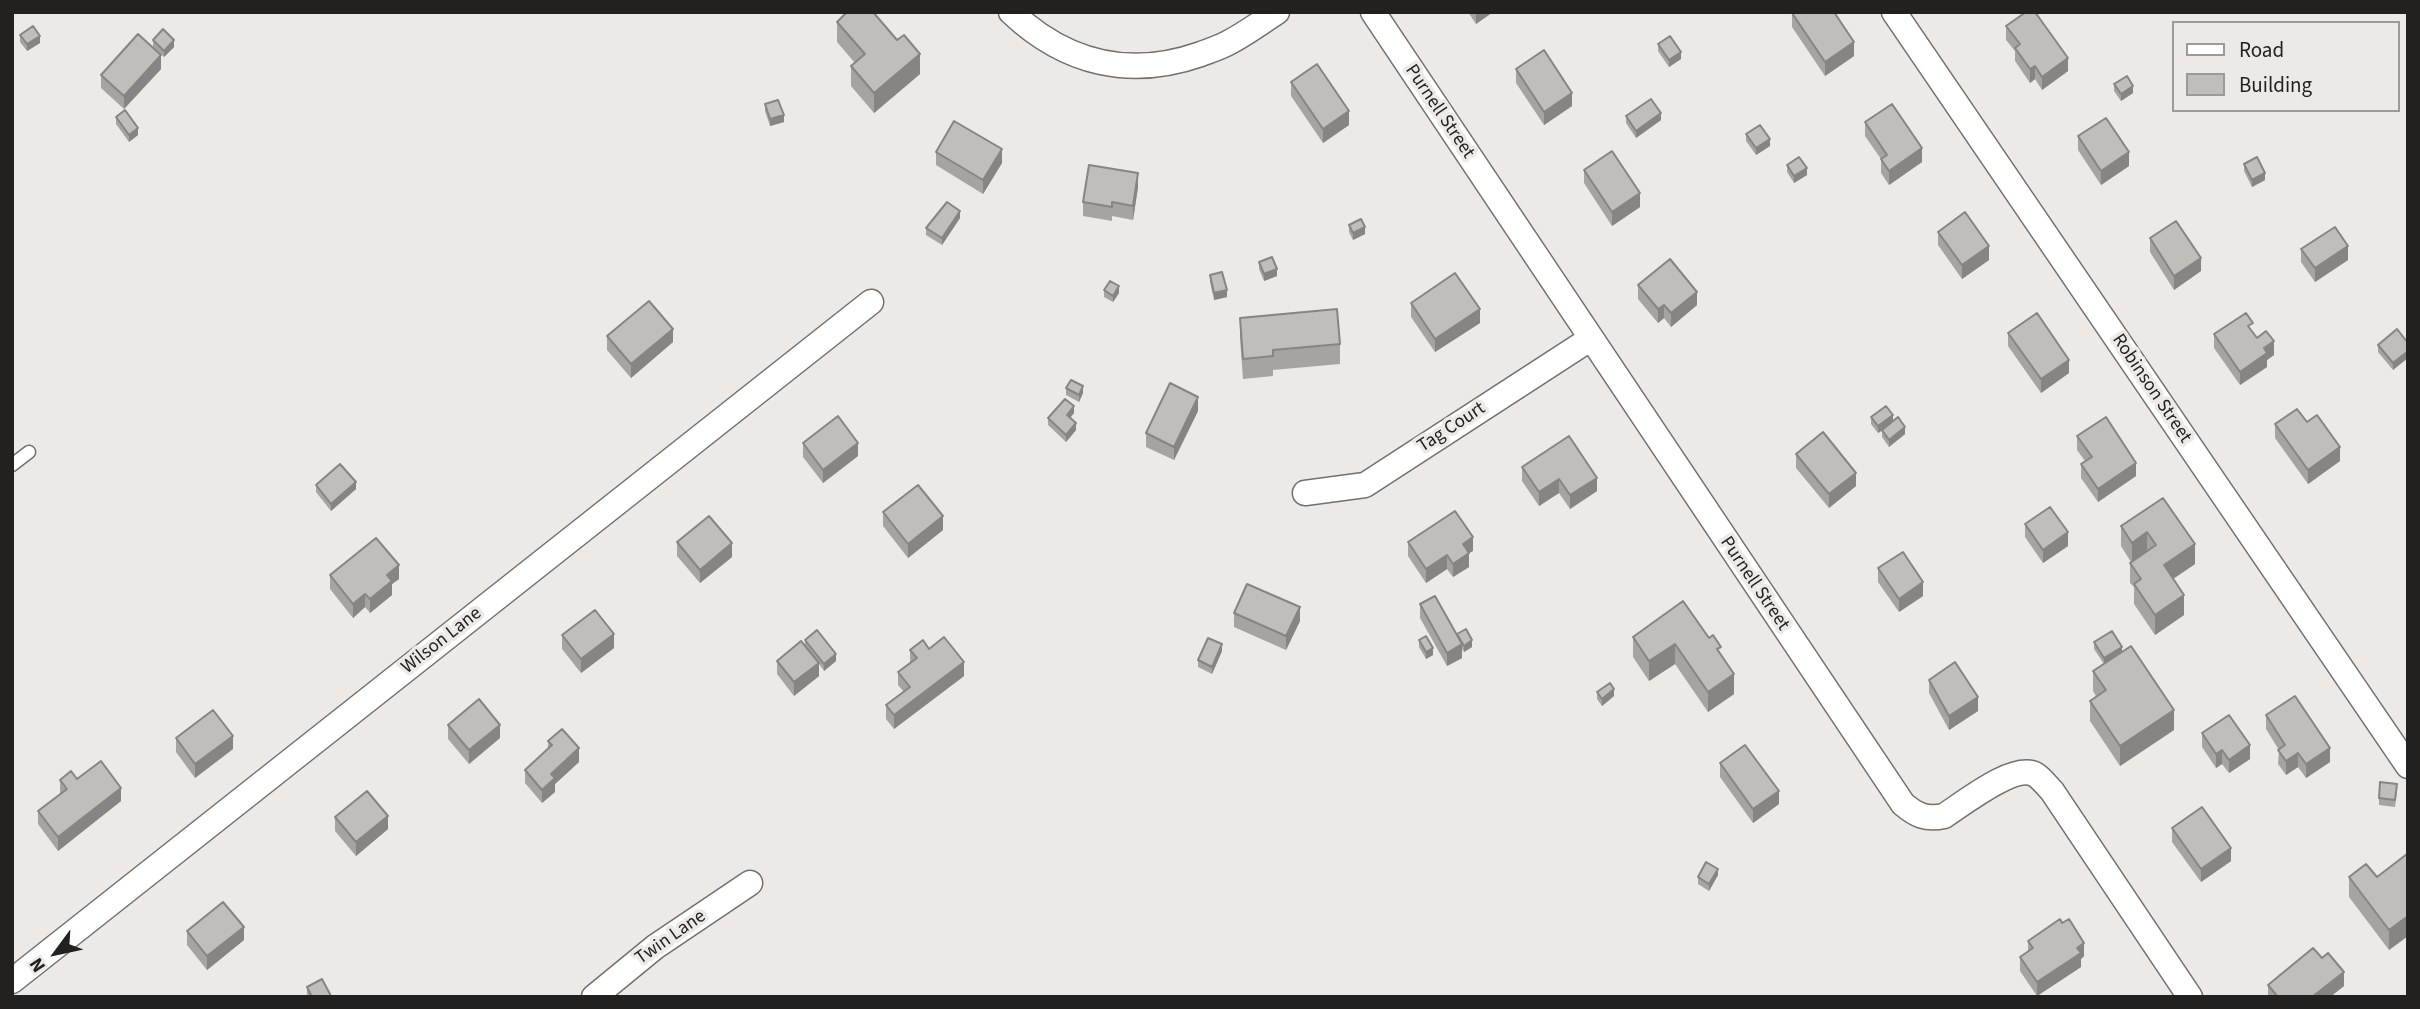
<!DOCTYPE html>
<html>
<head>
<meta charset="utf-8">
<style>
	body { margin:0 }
	#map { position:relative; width:2420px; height:1009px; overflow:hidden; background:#ede9e7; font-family:"Source Sans 3",sans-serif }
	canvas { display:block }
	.frame { position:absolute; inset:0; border:14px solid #232120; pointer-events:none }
	.legend { position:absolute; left:2172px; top:21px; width:228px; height:91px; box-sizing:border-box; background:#ede9e7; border:2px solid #9c9997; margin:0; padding:9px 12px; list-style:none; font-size:21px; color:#232120 }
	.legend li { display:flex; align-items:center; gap:14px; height:35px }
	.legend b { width:35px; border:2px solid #9c9997 }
	.north { position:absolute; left:21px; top:918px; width:70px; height:70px; -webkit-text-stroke:5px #ede9e7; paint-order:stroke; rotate:237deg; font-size:19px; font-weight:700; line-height:28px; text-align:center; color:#232120 }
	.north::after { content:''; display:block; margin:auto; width:24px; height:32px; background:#232120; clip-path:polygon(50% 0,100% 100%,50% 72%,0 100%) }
</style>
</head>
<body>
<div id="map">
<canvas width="2420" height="1009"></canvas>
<div class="frame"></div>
<ul class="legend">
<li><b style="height:9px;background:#fff"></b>Road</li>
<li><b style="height:19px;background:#c1bdbb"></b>Building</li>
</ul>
<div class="north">N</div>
</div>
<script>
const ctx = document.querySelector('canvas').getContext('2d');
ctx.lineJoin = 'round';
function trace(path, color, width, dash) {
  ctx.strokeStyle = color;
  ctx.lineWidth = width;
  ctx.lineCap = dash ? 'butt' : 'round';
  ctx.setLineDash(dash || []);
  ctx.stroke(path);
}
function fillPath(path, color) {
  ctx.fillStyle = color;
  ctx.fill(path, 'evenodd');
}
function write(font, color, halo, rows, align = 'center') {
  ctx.font = font + ' "Source Sans 3",sans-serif';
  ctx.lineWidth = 7;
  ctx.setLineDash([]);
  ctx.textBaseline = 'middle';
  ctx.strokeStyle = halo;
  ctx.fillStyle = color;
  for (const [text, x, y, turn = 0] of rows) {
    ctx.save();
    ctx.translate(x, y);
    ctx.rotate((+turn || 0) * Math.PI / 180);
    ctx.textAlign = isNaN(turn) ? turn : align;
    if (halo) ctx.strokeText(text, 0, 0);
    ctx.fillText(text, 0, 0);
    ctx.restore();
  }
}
const service = new Path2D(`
	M12 465 29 452`);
const minor = new Path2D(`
	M1011 12C1066 64 1130 79 1201 54 1209 51 1218 48 1226 44 1244 35 1260 23 1277 12
	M1373 12 1903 804C1916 815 1926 820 1944 816 1963 804 2015 762 2036 775 2042 779 2047 786 2052 791L2190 997
	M1894 12 2408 766
	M1305 493 1365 485 1590 339
	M12 981 871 302
	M594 997 655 947 750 883`);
trace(service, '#726f6c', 15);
trace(minor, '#726f6c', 27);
trace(service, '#fff', 12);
trace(minor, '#fff', 24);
fillPath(new Path2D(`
	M1468 12H1493L1476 24Z
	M1792 13 1854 56 1825 76 1792 27Z
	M837 22 920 74 874 113 851 86V66L855 63 837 42Z
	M2006 26 2068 71 2042 90 2035 79 2030 83 2015 61V51L2006 40Z
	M20 35 40 43 27 51 20 42Z
	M153 40 174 47 164 57 153 47Z
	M1658 44 1681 59 1669 67 1658 51Z
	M161 69 124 109 101 88V75Z
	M1516 69 1572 106 1544 125 1516 83Z
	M1291 82 1349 125 1323 143 1291 96Z
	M2114 84 2133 93 2121 101 2114 91Z
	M765 104 784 122 770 126 765 111Z
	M1626 116 1661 120 1636 138 1626 123Z
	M116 117 138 135 129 142 116 124Z
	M1865 122 1922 162 1889 185 1881 173V159L1865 136Z
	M1746 134 1770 146 1756 155 1746 141Z
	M2078 136 2129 166 2101 185 2078 150Z
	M936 152 1002 163 983 194 936 165Z
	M2244 164 2265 180 2252 187 2244 171Z
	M1787 165 1807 175 1794 183 1787 172Z
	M1584 170 1640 207 1612 226 1584 183Z
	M1138 187 1133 220 1112 216V221L1083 216V202Z
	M960 218 942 245 926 235V228Z
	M1349 225 1365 234 1353 240 1349 232Z
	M1938 232 1989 260 1962 279 1938 245Z
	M2150 238 2201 271 2174 290 2150 252Z
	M2301 249 2348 260 2315 282 2301 262Z
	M1259 262 1277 276 1264 281 1259 269Z
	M1210 275 1227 297 1214 300 1210 282Z
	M1638 285 1697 305 1671 327 1664 318 1658 323 1638 299Z
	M1104 290 1119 293 1113 302 1104 297Z
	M1411 303 1480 323 1435 352 1411 317Z
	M1240 318 1340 344V364L1273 370V376L1243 379 1240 338Z
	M2253 332 2257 338 2274 355 2267 360V367L2240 385 2214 348V334Z
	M2008 333 2069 373 2041 393 2008 346Z
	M607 336 673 342 631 378 607 350Z
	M2408 343 2393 370 2378 352V345Z
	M1066 388 1083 393 1079 402 1066 395Z
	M1198 411 1174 460 1146 447V433Z
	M1074 413 1070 418 1076 430 1066 442 1048 425V418Z
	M1871 417 1893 421 1905 434 1889 447 1882 437V431L1878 433 1871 424Z
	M2307 422 2340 461 2308 484 2275 438V424Z
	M2077 436 2136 476 2098 502 2081 478V464L2085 461 2077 450Z
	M803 443 858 456 823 483 803 457Z
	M1796 454 1856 486 1829 508 1796 468Z
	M1522 467 1597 491 1570 509 1559 493 1539 506 1522 481Z
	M316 485 356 489 331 511 316 492Z
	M2163 498 2195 564 2173 579 2184 615 2155 635 2134 604V587L2130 583V563L2131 562 2121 546V526Z
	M883 512 943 530 908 558 883 526Z
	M2025 524 2068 546 2043 563 2025 537Z
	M677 542 732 557 700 583 677 556Z
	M1408 542 1473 551 1469 553V567L1453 577 1447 569 1426 583 1408 556Z
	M1878 568 1923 596 1899 612 1878 582Z
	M330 575 399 579 392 584V595L370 613 365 607 353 618 330 589Z
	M1683 601 1721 655 1734 694 1708 712 1675 664 1649 681 1633 657V637Z
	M1420 604 1457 636 1472 647 1464 652 1462 649V658L1447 666 1420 618Z
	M1234 613 1300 621 1286 650 1234 627Z
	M562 635 614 648 581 673 562 649Z
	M805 640 836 661 824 671 819 664V676L794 696 777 674V661L805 646Z
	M1419 640 1433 655 1426 659 1419 647Z
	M2094 642 2122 652 2174 730 2120 766 2090 721V701L2096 696 2093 691V671L2104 664 2094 649Z
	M929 649 964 676 894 729 886 719V705L904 692 898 685V672L910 662V650Z
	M1222 651 1212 674 1198 667V660Z
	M1929 680 1978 711 1949 730 1929 693Z
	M1597 692 1614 696 1602 706 1597 699Z
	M2266 715 2330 762 2306 778 2298 767 2286 775 2278 764 2279 750 2266 729Z
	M448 725 500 738 469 764 448 739Z
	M2202 733 2250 759 2229 773 2222 764 2216 768 2202 747Z
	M176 738 233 749 195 778 176 752Z
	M548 741 579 762 555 784V792L542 803 525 783V770L548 749Z
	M1720 763 1779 804 1753 823 1720 777Z
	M77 779 121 801 58 851 38 824V811L60 794V780Z
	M2397 791 2395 807 2379 805V798Z
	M335 817 388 829 356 856 335 831Z
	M2172 828 2231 861 2201 882 2172 842Z
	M2408 854V936L2389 950 2349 897V877H2377Z
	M1718 875 1709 891 1698 884V877Z
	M187 931 244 940 207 970 187 945Z
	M2028 941 2084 956 2081 959V967L2037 996 2020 971V957L2028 952Z
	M2322 958 2344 986 2330 997H2268V985Z
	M307 987 331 997H308L307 994Z`), '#a6a3a1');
fillPath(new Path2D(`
	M1476 12H1493L1476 24Z
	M40 36V43L27 51V44Z
	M174 40V47L164 57V51Z
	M1854 42V56L1825 76V62Z
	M1681 52V59L1669 67V60Z
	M920 54V74L874 113V93Z
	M161 55V69L124 109V96Z
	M2068 58V71L2042 90V77Z
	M2035 66V79L2030 83V69Z
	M2133 86V93L2121 101V94Z
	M1572 93V106L1544 125V112Z
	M1349 111V125L1323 143V129Z
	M1661 113V120L1636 138V131Z
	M784 115V122L770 126V119Z
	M138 128V135L129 142V135Z
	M1770 139V146L1756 155V148Z
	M1922 148V162L1889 185V171Z
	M1002 149V163L983 194V180Z
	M2129 152V166L2101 185V171Z
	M1807 168V175L1794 183V176Z
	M1138 173V187L1133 220V206Z
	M2265 173V180L2252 187V180Z
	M1640 193V207L1612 226V212Z
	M960 211V218L942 245V238Z
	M1365 227V234L1353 240V233Z
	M1989 246V260L1962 279V265Z
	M2348 246V260L2315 282V268Z
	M2201 258V271L2174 290V276Z
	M1277 269V276L1264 281V274Z
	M1119 286V293L1113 302V296Z
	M1227 290V297L1214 300V293Z
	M1697 292V305L1671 327V313Z
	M1664 305V318L1658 323V309Z
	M1480 309V323L1435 352V339Z
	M673 329V342L631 378V364Z
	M2274 341V355L2267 360V367L2240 385V372L2264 348Z
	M2408 351V358L2393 370V363Z
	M2069 360V373L2041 393V379Z
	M1083 386V393L1079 402V395Z
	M1198 397V411L1174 460V447Z
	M1074 406V413L1067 422V415Z
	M1893 415V422L1878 433V426Z
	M1076 423V430L1066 442V435Z
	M1905 427V434L1889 447V440Z
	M858 443V456L823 483V470Z
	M2340 447V461L2308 484V470Z
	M2136 463V476L2098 502V489Z
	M1856 473V486L1829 508V494Z
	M1597 478V491L1570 509V495Z
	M1559 479V493L1539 506V492Z
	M356 482V489L331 511V504Z
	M943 516V530L908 558V544Z
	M2068 532V546L2043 563V550Z
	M2147 532V552L2132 563V543Z
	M1473 537V551L1469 553V567L1453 577V564L1463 544Z
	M732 543V557L700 583V570Z
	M2195 544V564L2164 585V565Z
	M1447 555V569L1426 583V569Z
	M399 565V579L392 584V595L370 613V599L387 575Z
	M1923 582V596L1899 612V599Z
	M365 594V607L353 618V604Z
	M2184 595V615L2155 635V615Z
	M1300 607V621L1286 650V636Z
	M614 634V648L581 673V659Z
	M1472 640V647L1464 652V646Z
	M1222 644V651L1212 674V667Z
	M1462 644V658L1447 666V653Z
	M1675 644V664L1649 681V661Z
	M2122 647V654L2104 665V658Z
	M1433 648V655L1426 659V652Z
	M836 654V661L824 671V664Z
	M964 662V676L894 729V715Z
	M819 663V676L794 696V682Z
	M1734 674V694L1708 712V692Z
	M1614 689V696L1602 706V699Z
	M1978 697V711L1949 730V716Z
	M2174 710V730L2120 766V746Z
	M500 725V738L469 764V750Z
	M233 736V749L195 778V764Z
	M2250 745V759L2229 773V760Z
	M579 748V762L555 784V792L542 803V790L551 774Z
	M2330 748V762L2306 778V764Z
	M2222 750V764L2216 768V754Z
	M2298 753V767L2286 775V761Z
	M121 788V801L58 851V837Z
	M1779 791V804L1753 823V809Z
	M388 816V829L356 856V842Z
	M2231 848V861L2201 882V869Z
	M1718 869V875L1709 891V884Z
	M2408 916V936L2389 950V930Z
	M244 927V940L207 970V956Z
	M2084 943V956L2081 959V967L2037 996V982Z
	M2344 972V986L2330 997H2312Z`), '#878483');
const building = new Path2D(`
	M847 12H873L897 40 904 35 920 54 874 93 851 66 865 54 837 22Z
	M1794 12H1834L1854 42 1825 62 1792 13Z
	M2026 12H2035L2068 58 2042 77 2035 66 2030 69 2015 48 2020 44 2006 26Z
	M33 26 40 36 27 44 20 35Z
	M163 29 174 40 164 51 153 40Z
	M138 34 161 55 124 96 101 75Z
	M1670 36 1681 52 1669 60 1658 44Z
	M1544 50 1572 93 1544 112 1516 69Z
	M1317 64 1349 111 1323 129 1291 82Z
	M2127 76 2133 86 2121 94 2114 84Z
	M1651 99 1661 113 1636 131 1626 116Z
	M778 100 784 115 770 119 765 104Z
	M1892 104 1922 148 1889 171 1881 159 1887 155 1865 122Z
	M125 110 138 128 129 135 116 117Z
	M2106 118 2129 152 2101 171 2078 136Z
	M954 121 1002 149 983 180 936 152Z
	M1760 125 1770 139 1756 148 1746 134Z
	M1612 151 1640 193 1612 212 1584 170Z
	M1799 157 1807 168 1794 176 1787 165Z
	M2257 157 2265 173 2252 180 2244 164Z
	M1089 165 1138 173 1133 206 1112 202V207L1083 202Z
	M947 202 960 211 942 238 926 228Z
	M1965 212 1989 246 1962 265 1938 232Z
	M1361 219 1365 227 1353 233 1349 225Z
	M2176 221 2201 258 2174 276 2150 238Z
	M2335 227 2348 246 2315 268 2301 249Z
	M1272 257 1277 269 1264 274 1259 262Z
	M1670 259 1697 292 1671 313 1664 305 1658 309 1638 285Z
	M1222 272 1227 290 1214 293 1210 275Z
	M1455 273 1480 309 1435 339 1411 303Z
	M1110 281 1119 286 1113 296 1104 290Z
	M649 301 673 329 631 364 607 336Z
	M1337 309 1340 344 1273 350V356L1243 359 1240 318Z
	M2037 313 2069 360 2041 379 2008 333Z
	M2246 313 2253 323 2248 326 2257 338 2266 331 2274 341 2264 348 2267 353 2240 372 2214 334Z
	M2397 329 2408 343V351L2393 363 2378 345Z
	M1071 380 1083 386 1079 395 1066 388Z
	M1170 383 1198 397 1174 447 1146 433Z
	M1065 399 1074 406 1067 415 1076 423 1066 435 1048 418Z
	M1886 406 1893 415 1878 426 1871 417Z
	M2297 409 2307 422 2317 415 2340 447 2308 470 2275 424Z
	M838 416 858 443 823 470 803 443Z
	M1898 417 1905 427 1889 440 1882 430Z
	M2106 417 2136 463 2098 489 2081 464 2092 457 2077 436Z
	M1823 432 1856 473 1829 494 1796 454Z
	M1569 436 1597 478 1570 495 1559 479 1539 492 1522 467Z
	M340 464 356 482 331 504 316 485Z
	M918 485 943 516 908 544 883 512Z
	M2163 498 2195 544 2164 565 2184 595 2155 615 2134 584 2141 579 2130 563 2156 545 2147 532 2132 543 2121 526Z
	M2050 507 2068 532 2043 550 2025 524Z
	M1455 511 1473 537 1463 544 1469 553 1453 564 1447 555 1426 569 1408 542Z
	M709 516 732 543 700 570 677 542Z
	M376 538 399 565 387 575 392 581 370 599 365 594 353 604 330 575Z
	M1903 552 1923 582 1899 599 1878 568Z
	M1247 584 1300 607 1286 636 1234 613Z
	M1435 596 1462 644 1447 653 1420 604Z
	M1683 601 1709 638 1713 635 1721 647 1717 649 1734 674 1708 692 1675 644 1649 661 1633 637Z
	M595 610 614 634 581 659 562 635Z
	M1466 629 1472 640 1464 646 1457 634Z
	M817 630 836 654 824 664 805 640Z
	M2112 631 2122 647 2104 658 2094 642Z
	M1426 636 1433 648 1426 652 1419 640Z
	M944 637 964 662 894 715 886 705 910 687 898 672 917 658 910 650 923 640 929 649Z
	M1208 638 1222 644 1212 667 1198 660Z
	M801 641 819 663 794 682 777 661Z
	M2131 646 2174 710 2120 746 2090 701 2106 690 2093 671Z
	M1955 662 1978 697 1949 716 1929 680Z
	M1610 683 1614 689 1602 699 1597 692Z
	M2295 696 2330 748 2306 764 2298 753 2286 761 2278 750 2285 745 2266 715Z
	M479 699 500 725 469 750 448 725Z
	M213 710 233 736 195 764 176 738Z
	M2229 715 2250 745 2229 760 2222 750 2216 754 2202 733Z
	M562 729 579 748 551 774 555 778 542 790 525 770 552 745 548 741Z
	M1745 745 1779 791 1753 809 1720 763Z
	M101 761 121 788 58 837 38 811 67 789 60 780 71 771 77 779Z
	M2380 782 2397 784 2395 800 2379 798Z
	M367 791 388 816 356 842 335 817Z
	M2202 807 2231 848 2201 869 2172 828Z
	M2407 854 2408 916 2389 930 2349 877 2366 864 2377 877Z
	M1706 862 1718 869 1709 884 1698 877Z
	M223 902 244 927 207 956 187 931Z
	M2060 919 2062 923 2069 919 2084 943 2077 948 2081 953 2037 982 2020 957 2033 948 2028 941Z
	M2313 948 2322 958 2328 953 2344 972 2312 997H2278L2268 985Z
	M322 979 331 996 312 997 307 987Z`);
fillPath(building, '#c1bdbb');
trace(building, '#878483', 2);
write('19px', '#232120', '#ede9e7', [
	["Purnell Street",1439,112,56],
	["Robinson Street",2151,389,56],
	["Tag Court",1452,428,-33],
	["Purnell Street",1754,584,56],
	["Wilson Lane",442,641,-38],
	["Twin Lane",671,938,-35]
]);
</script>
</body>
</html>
